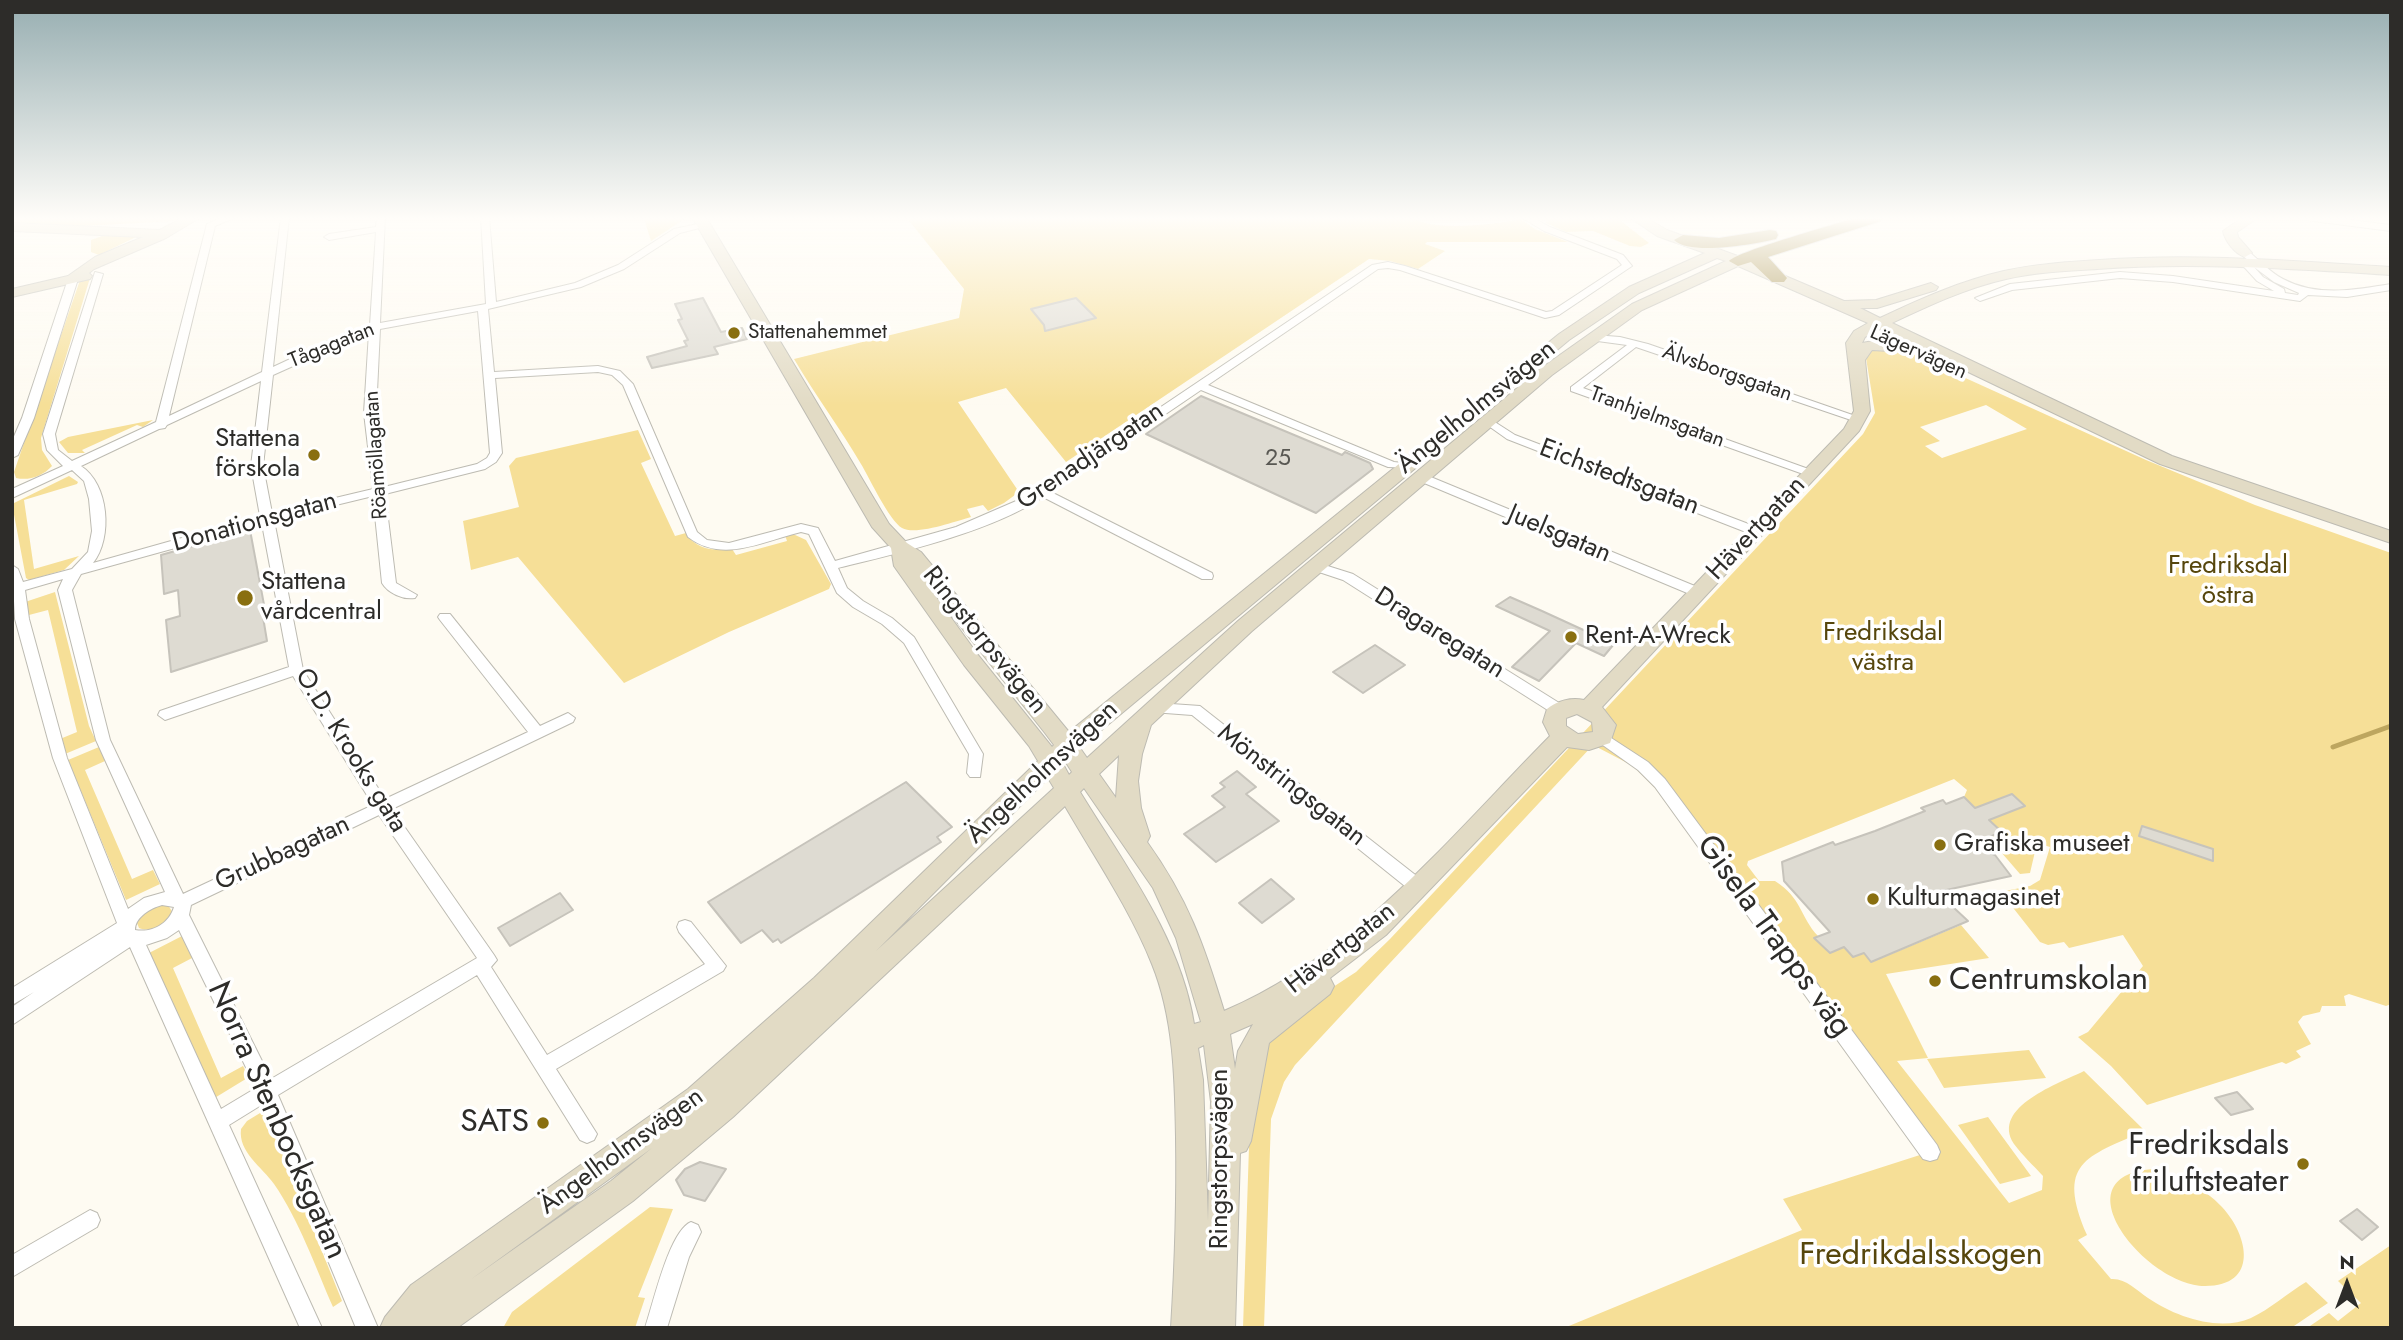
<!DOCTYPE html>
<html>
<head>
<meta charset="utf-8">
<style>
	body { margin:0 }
	#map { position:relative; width:2403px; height:1340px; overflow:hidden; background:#fefbf2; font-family:Jost,sans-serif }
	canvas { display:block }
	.frame { position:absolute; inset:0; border:14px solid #2d2c29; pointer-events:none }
	.north { position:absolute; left:2312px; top:1249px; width:70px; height:70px; -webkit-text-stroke:5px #fff; paint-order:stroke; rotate:0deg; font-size:19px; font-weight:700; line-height:28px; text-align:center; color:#2d2c29 }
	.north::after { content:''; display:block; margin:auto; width:24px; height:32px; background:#2d2c29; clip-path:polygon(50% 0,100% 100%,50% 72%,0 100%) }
</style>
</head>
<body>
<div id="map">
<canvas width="2403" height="1340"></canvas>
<div class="frame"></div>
<div class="north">N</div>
</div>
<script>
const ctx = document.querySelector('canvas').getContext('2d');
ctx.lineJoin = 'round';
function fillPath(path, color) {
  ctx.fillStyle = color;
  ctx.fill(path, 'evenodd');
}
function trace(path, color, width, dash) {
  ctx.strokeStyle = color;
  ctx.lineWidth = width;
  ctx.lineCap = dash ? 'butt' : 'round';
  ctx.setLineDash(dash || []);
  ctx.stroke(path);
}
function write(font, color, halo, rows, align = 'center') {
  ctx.font = font + ' Jost,sans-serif';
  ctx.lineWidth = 7;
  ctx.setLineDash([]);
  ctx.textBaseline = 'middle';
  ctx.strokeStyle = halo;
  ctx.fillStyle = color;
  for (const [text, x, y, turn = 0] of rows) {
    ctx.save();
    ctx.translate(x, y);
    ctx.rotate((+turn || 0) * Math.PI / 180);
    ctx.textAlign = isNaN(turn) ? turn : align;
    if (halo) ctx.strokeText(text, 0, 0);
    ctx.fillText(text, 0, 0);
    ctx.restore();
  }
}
fillPath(new Path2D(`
	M12 217H182L174 221 83 226 12 223Z
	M655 217H686V218L651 241 644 219Z
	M906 217H1410C1434 232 1492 225 1520 219L1535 229 1568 242H1427L1425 244 1445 251 1418 269 1390 261 1369 259 1066 462 1006 388 958 402 1019 492 1004 503 988 511 983 505 967 509 971 517C956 521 916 536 902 528 889 520 870 479 861 464 840 428 815 395 794 359L959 318 964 289Z
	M1546 217H1616L1649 243 1641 247 1630 246 1593 231 1566 232 1546 223Z
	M105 235 136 237 99 255 91 252V240Z
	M90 278 41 438 42 450 52 466C43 476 29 481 16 478L14 472 80 280Z
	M1873 348 1906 351 2146 460 2255 505 2391 553V1004L2386 1006 2349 994 2344 996 2346 1006H2322L2320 1012 2303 1016 2298 1022 2311 1044 2296 1051 2301 1057 2286 1064 2282 1062 2147 1105 2111 1066 2078 1037 2088 1032 2143 966 2123 935 2069 948 2064 942 2048 945 2040 942 2003 895 2005 891 2030 886 2040 880 2050 847 2037 843 2030 873 2020 874 1988 837 2001 831 1964 797 1967 790 1954 779 1748 861 1747 865 1759 881H1775C1802 898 1800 917 1818 936L1815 938 1830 953 1844 947 1853 957 1864 953 1872 962 1961 925 1989 958 1886 974 1928 1058 1897 1061 2009 1203 2042 1190 2043 1176C2034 1166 2022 1155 2014 1144 1990 1107 2060 1083 2084 1071L2145 1131C2085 1157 2056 1163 2087 1235L2078 1240 2111 1279C2126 1278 2136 1290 2148 1298 2176 1317 2219 1332 2251 1318 2270 1309 2288 1293 2306 1282L2328 1303 2291 1328H1564L1802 1230 1783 1199 1923 1154 1655 788 1633 766 1593 745 1295 1065 1284 1082 1271 1119 1264 1328H1243L1251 1086 1262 1046 1324 993 1356 972 1390 939 1863 434 1875 413 1866 358ZM1986 405 2027 429 1942 458 1925 446 1940 441 1920 427Z
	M153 420 143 427 137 425 82 450 85 453H68L59 442 68 437Z
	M638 430 651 459 641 463 675 536 686 533C696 550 714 551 732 549L736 555 787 541 785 535 793 534 806 540 831 584 829 589 729 632 624 683 518 557 471 570 463 521 519 507 509 466 516 458Z
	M69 476 78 482 77 484 24 500 34 569 79 556 64 570 29 580 26 578 12 504Z
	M55 592 89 726 96 741 65 754 60 739 77 732 48 610 29 615 25 602Z
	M99 747 105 761 85 770 132 879 153 870 160 884 126 900 68 760Z
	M168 905 173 913C166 925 152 933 139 928L137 923C142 911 156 904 168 905Z
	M184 935 194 957 173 968 221 1078 243 1066 249 1077 213 1099 149 953Z
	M2029 1050 2046 1078 1944 1088 1927 1059Z
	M265 1110 342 1301 333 1307C315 1266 299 1220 274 1184 262 1167 238 1152 241 1129L247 1121Z
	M1988 1117 2031 1176 2000 1184 1958 1125Z
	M2153 1169C2179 1175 2203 1187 2222 1207 2249 1236 2259 1286 2205 1286 2147 1286 2056 1176 2153 1169Z
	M650 1207 673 1209 638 1297 645 1298 635 1328H503L512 1312Z
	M2391 1245V1328H2307L2329 1313 2338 1321 2361 1303 2338 1281Z`), '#f6df97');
trace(new Path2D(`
	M2333 747 2391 726`), '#bda65f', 5);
const building = new Path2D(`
	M703 298 721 332 742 328 747 339 714 347 718 354 652 368 647 357 687 346 684 341 688 340 678 320 682 319 675 304Z
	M1076 298 1096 318 1045 331 1044 325 1031 309Z
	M1201 396 1342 455 1345 452 1370 463 1373 469 1316 513 1146 434Z
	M250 530 265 610 262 611 267 641 171 672 166 620 180 616 178 590 164 594 161 555Z
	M1510 597 1542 611 1614 644 1604 656 1576 643 1539 681 1512 667 1550 631 1496 606Z
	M1375 645 1405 665 1363 693 1333 672Z
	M1237 771 1256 787 1246 794 1279 821 1216 862 1184 834 1225 807 1212 796 1225 787 1220 783Z
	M906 782 952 827 937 837 941 842 781 943 778 939 773 942 762 930 741 943 708 902Z
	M2012 794 2025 806 1989 820 2002 832 1968 845 1995 855 2011 876 1937 892 1968 921 1871 962 1864 953 1853 957 1844 947 1830 953 1814 938 1830 932 1784 881 1782 862 1833 842 1835 845 1875 831 1925 811 1921 808 1943 800 1946 804 1964 797 1975 808Z
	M2142 826 2213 849V861L2139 836Z
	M1271 879 1294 899 1262 923 1239 903Z
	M560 893 573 910 510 946 498 928Z
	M2237 1092 2253 1109 2231 1115 2215 1098Z
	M700 1162 726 1169 705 1201 684 1195 676 1180 685 1169Z
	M2357 1209 2378 1227 2362 1240 2340 1221Z`);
fillPath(building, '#dedbd2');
trace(building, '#c6c3bb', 2);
const street = new Path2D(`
	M223 217H236L215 226 169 416 262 372 281 217H289L273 367 346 333 370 325 376 232 329 240 324 237 329 234 376 227 377 217H385L380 323 486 304 481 217H489L496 302 575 283 618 265 674 229 707 222V226L680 233 624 269 581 287 488 309 494 372 598 366 620 371 633 384 697 532 707 540 729 543 801 524 818 528 835 561 956 527 1030 495 1372 265 1388 262 1405 266 1546 312 1552 311 1622 265 1617 259 1544 231 1521 217H1532L1550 227 1623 255 1632 266 1559 315 1545 318 1400 270 1388 268 1378 269 1208 385 1394 462 1411 464V468L1388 467 1201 390 1051 492 1212 573 1213 576 1212 579H1202L1043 497C991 532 899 553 838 568L847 588 863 601 892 618 914 637 983 754 980 777H970L967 773 969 754 904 643 882 624 853 607 837 593 809 534 801 532C763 541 723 564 688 537L623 385 612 375 598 372 495 378 502 453 496 462 485 469 385 494 396 583 417 595 415 598C403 600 388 593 382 583L373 496 274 520 303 670 385 799 528 732 440 620 438 617 440 614H450L540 726 568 713 575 718 573 722 392 809 494 955 497 960 491 967 547 1055 705 964 679 932 677 927 679 922 685 920 691 922 726 966 723 971 556 1069 597 1134 594 1140 587 1143 580 1140 477 975 278 1095 378 1328H356L263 1104 229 1125 322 1328H300L130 947 12 1025V1007L34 992 12 1005V988L117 923 53 758 15 619 12 565 18 569 23 582 72 569 88 552 92 531 89 499 84 481 72 470 12 498V489L63 466 47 450 43 434 95 272 103 274 55 434 58 450 72 461 156 422 207 224ZM478 311 490 453 487 458 477 464 384 487 376 413 380 329ZM369 332 364 413 373 489 272 513 263 466 273 375ZM261 381 251 466 260 516 93 563C113 538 109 484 81 466L159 429 165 428 167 425ZM262 524 289 667 160 711 158 715 165 720 293 676 373 805 183 894 110 740 72 590 81 574ZM63 579 58 590 96 740 165 892 144 898 128 909 67 758 29 619 25 590ZM379 815 477 958 271 1079 189 915 191 905ZM162 905 174 907C169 924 152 933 135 930 135 917 151 908 162 905ZM179 930 256 1088 221 1109 146 945 167 938Z
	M2301 217H2326L2391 225V231L2305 220Z
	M2242 251H2248C2259 260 2270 272 2283 279 2317 297 2354 290 2391 284V290L2347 297 2308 295 2300 301 2173 282 2120 278 2012 290 1980 301 1975 298 2010 284 2120 272 2173 276 2274 291 2257 281 2246 269 2244 267 2250 262 2242 255ZM2254 267 2274 282 2299 293 2298 295 2285 293 2284 289 2263 277Z
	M73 276 78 279 34 418 18 455 12 458V441L22 418 68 279Z
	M1594 335 1620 337 1648 344 1864 419 1858 422 1854 421 1636 347 1583 388 1814 471 1816 473 1810 477 1806 475 1571 391V387L1627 345 1590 340V336Z
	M1487 417 1515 435 1759 528 1761 531 1759 534H1751L1507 439 1483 422 1481 420Z
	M1421 473 1702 589 1704 592 1702 595H1692L1417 480 1415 477Z
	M1315 562 1353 574 1564 706 1566 710 1564 714H1554L1343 580 1310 569 1309 566Z
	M1157 703 1200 706 1423 881 1425 886 1423 891 1417 893 1411 891 1192 715 1152 712 1150 708 1152 704Z
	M1602 732 1648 762 1665 779 1937 1145 1940 1152 1937 1159 1930 1161 1923 1159 1655 787 1638 770 1597 741 1595 737 1597 733Z
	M90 1210 97 1213 100 1220 97 1227 12 1277V1255Z
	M691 1222 698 1225 701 1232 689 1257 667 1328H645C653 1305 669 1231 691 1222Z`);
const secondary = new Path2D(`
	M184 217H201L166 238 94 269 89 273 92 276 90 279 12 297V289L68 276 95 257 143 237 12 231V223L160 230Z
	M692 217H706L889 524 907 543 921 552 1069 732 1559 334 1629 287 1705 253 1657 236 1629 217H1645L1667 230 1743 258 1844 301 1876 300 1931 283 1938 287 1936 290 1877 308H1860L1880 318C1920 299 1960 281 2004 271 2035 264 2067 262 2099 260 2196 253 2293 261 2391 267V275C2293 269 2195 262 2097 269 2066 271 2036 272 2006 279 1966 288 1928 306 1892 323L2172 456 2391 531V543L2160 464 1914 346 1912 350 1907 352 1872 350 1865 360 1870 411 1859 431 1602 707 1616 725 1610 743 1589 750 1567 747 1386 935 1330 978 1334 986 1330 994 1269 1043 1251 1141 1246 1151 1240 1153 1235 1328H1171C1175 1264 1177 1201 1176 1137 1175 1080 1174 1018 1152 964 1130 909 1095 858 1065 806L733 1117 633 1201 457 1328H380L385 1317 411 1285 688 1089 814 978 1038 761 1029 746 964 665 894 566 891 548 872 527ZM1717 258 1726 261 1632 304 1540 369 1238 621 1087 758 1080 748 1569 340 1639 293ZM1738 266 1868 323 1854 331 1846 343 1854 411 1844 429 1584 700C1571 697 1557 701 1547 709L1543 722 1550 736C1451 836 1356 955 1224 1011 1204 945 1188 899 1147 842L1150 836 1141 808 1138 781 1142 754 1151 725 1252 631 1552 375 1642 310ZM1880 329 1907 342 1885 339 1862 343 1865 337ZM926 583 1045 733 1054 745 1052 747 978 655ZM1577 714 1592 722 1593 732 1578 734 1566 726V718ZM1119 755 1116 798 1099 774ZM1065 761 1072 772 1069 775 1063 764ZM1048 778 1054 788 876 951ZM1084 788 1153 888 1176 938 1201 1022 1194 1024C1181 939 1124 864 1080 792ZM1253 1024 1238 1051 1235 1069 1230 1034ZM1204 1045 1211 1102 1208 1221 1203 1080 1198 1048ZM652 1148 611 1181 470 1280Z
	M2243 217H2259L2237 232 2238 237 2252 253 2245 257C2235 254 2225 241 2223 231Z`);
const highway = new Path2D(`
	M1858 217H1883L1881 221 1768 257 1787 278 1784 282H1772L1751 262 1738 266 1729 261C1738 251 1837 224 1858 217Z
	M1770 230 1776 231 1778 235 1776 239C1755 244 1690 256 1674 240L1683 235 1719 238Z`);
trace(street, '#bdbbb2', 2);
trace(secondary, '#bdbbb2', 2);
trace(highway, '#d9d9d8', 2);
fillPath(street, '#fff');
fillPath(secondary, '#e2dbc5');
fillPath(highway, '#9e873e');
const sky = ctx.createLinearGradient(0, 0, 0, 405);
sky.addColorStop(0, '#97aeb1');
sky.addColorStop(0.54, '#fffdf9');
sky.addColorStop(1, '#fffdf900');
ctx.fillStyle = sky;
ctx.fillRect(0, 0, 2403, 405);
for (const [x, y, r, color] of [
	[734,333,7,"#896f10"],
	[314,455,7,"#896f10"],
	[245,598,9,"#896f10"],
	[1571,637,7,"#896f10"],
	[1940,845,7,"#896f10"],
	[1873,899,7,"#896f10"],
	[1935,981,7,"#896f10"],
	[543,1123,7,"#896f10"],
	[2303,1164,7,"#896f10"]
]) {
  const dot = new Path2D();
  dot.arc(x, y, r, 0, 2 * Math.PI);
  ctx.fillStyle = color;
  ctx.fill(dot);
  trace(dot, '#fff', 2.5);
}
write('21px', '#2d2c29', '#fff', [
	["Stattenahemmet",748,333]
], 'left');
write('21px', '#2d2c29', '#fff', [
	["Tågagatan",332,346,-22],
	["Lägervägen",1918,353,24],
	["Älvsborgsgatan",1727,374,19],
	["Tranhjelmsgatan",1657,418,20],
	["Röamöllagatan",377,455,-94]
]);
write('23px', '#595853', null, [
	["25",1278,459]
]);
write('26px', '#2d2c29', '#fff', [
	["Ängelholmsvägen",1477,408,-39],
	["Grenadjärgatan",1091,457,-34],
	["Eichstedtsgatan",1619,478,21],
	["Donationsgatan",255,523,-15],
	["Hävertgatan",1757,529,-47],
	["Juelsgatan",1559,535,23],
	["Dragaregatan",1439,634,32],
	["Ringstorpsvägen",984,641,51],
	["O.D. Krooks gata",350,751,58],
	["Ängelholmsvägen",1043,773,-43],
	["Mönstringsgatan",1291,786,38],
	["Grubbagatan",283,854,-25],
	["Hävertgatan",1341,949,-38],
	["Ängelholmsvägen",622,1152,-36],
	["Ringstorpsvägen",1221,1159,-90]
]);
write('26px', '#2d2c29', '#fff', [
	["Stattena",300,440,"right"],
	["förskola",300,470,"right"],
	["Stattena",261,583],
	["vårdcentral",261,613],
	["Rent-A-Wreck",1585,637],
	["Grafiska museet",1954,845],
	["Kulturmagasinet",1887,899]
], 'left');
write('26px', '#56460c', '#fff', [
	["Fredriksdal",2228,567],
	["östra",2228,597],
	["Fredriksdal",1883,634],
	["västra",1883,664]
]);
write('32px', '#2d2c29', '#fff', [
	["Gisela Trapps väg",1773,937,54],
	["Norra Stenbocksgatan",276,1121,66]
]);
write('32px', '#2d2c29', '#fff', [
	["Centrumskolan",1949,981,"left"],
	["SATS",529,1123],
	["Fredriksdals",2289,1146],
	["friluftsteater",2289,1183]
], 'right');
write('32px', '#56460c', '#fff', [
	["Fredrikdalsskogen",1921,1256]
]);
</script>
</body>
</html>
